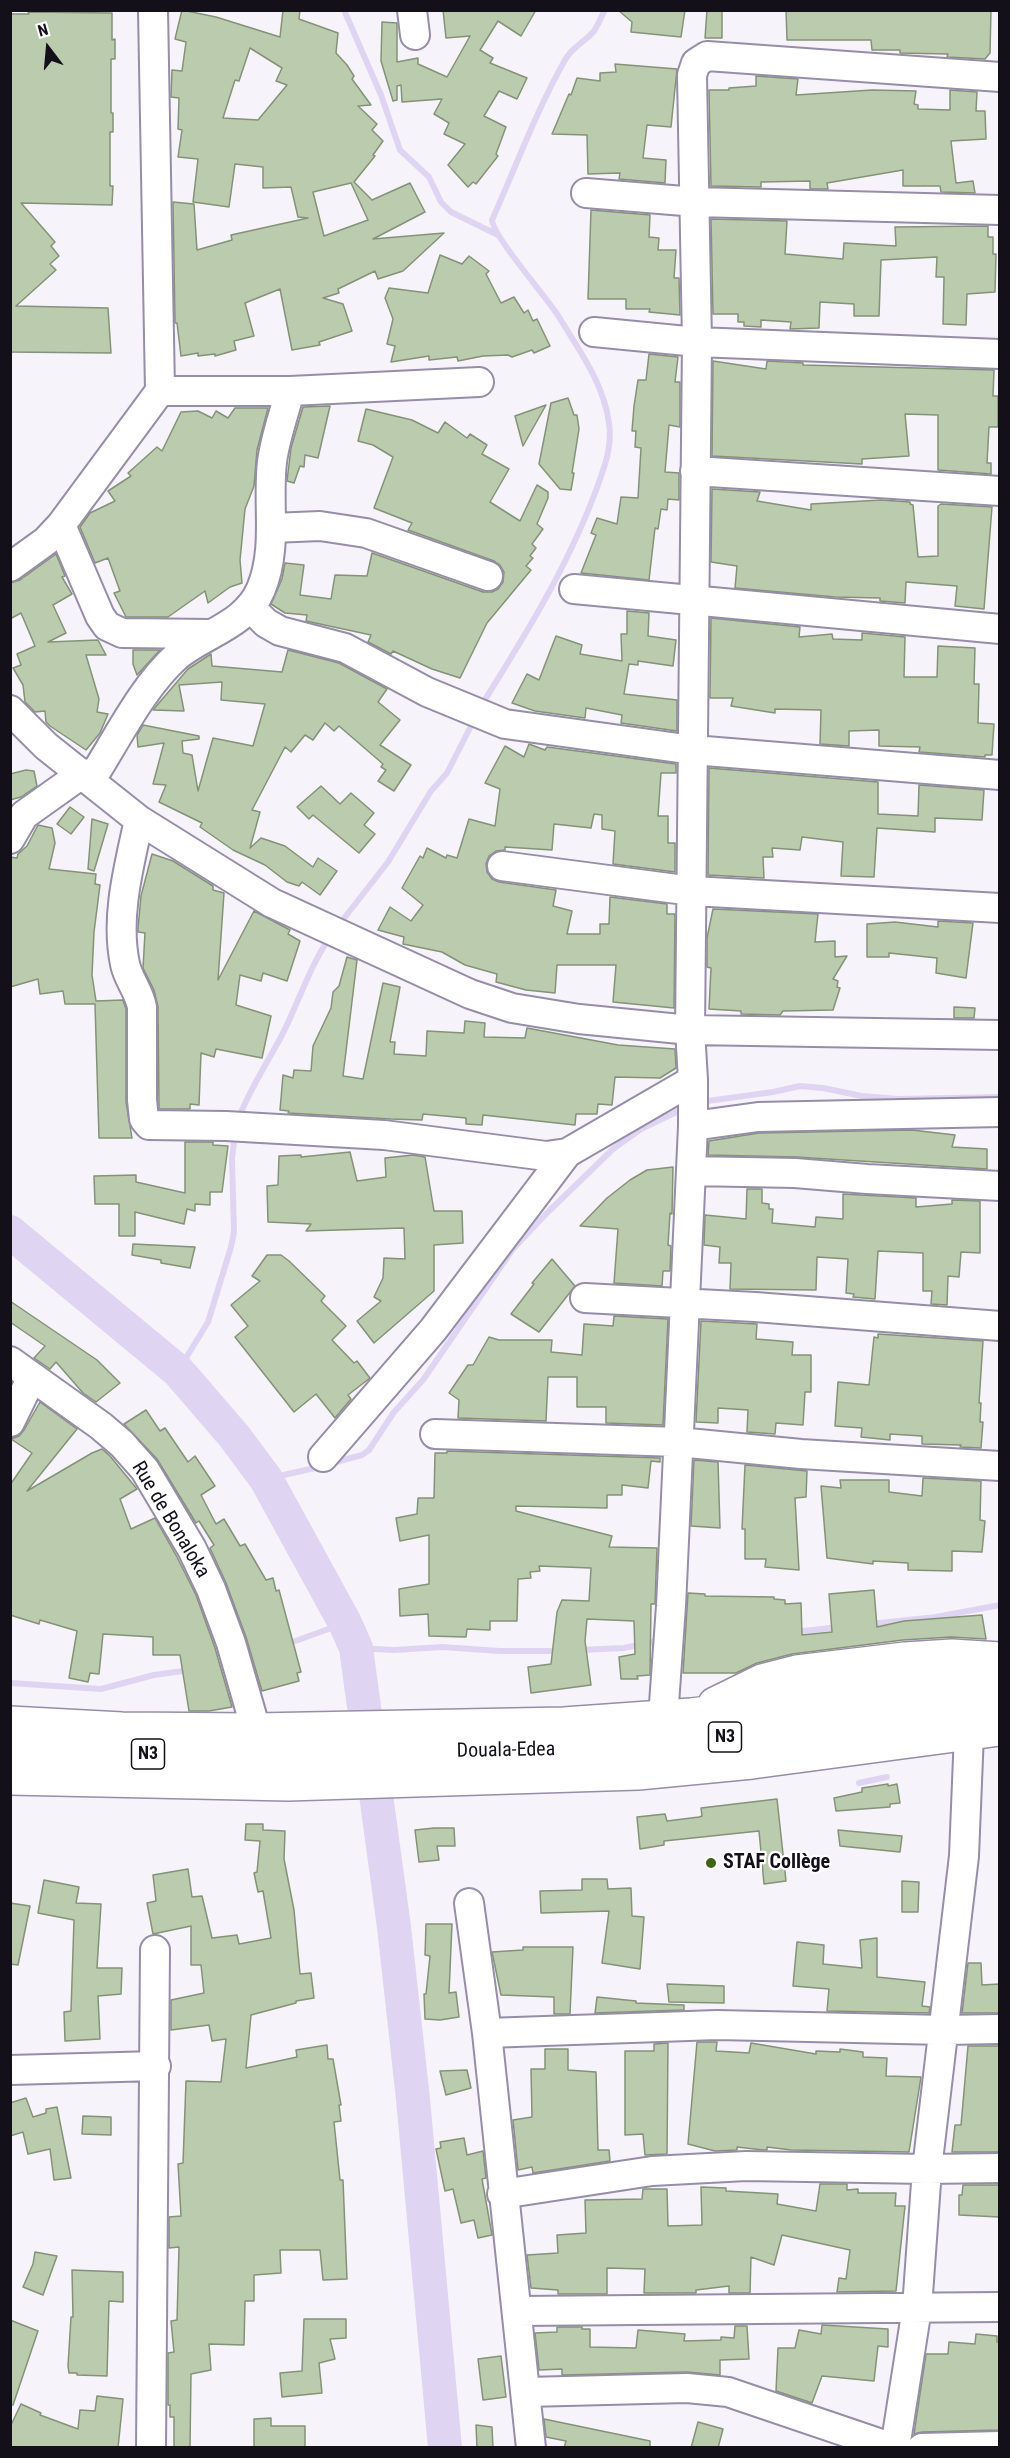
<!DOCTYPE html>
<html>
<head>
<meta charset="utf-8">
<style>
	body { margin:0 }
	#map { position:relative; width:1010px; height:2458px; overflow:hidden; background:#f6f4fa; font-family:"Roboto Condensed",sans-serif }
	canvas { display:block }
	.frame { position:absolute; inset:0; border:12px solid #13101a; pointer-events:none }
	.north { position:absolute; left:18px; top:18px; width:60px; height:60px; -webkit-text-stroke:4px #fff; paint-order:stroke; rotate:344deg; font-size:16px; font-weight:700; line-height:24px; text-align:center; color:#13101a }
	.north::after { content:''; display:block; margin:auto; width:21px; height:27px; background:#13101a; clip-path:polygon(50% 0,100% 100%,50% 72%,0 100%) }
</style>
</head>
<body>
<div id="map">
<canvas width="1010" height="2458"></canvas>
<div class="frame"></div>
<div class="north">N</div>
</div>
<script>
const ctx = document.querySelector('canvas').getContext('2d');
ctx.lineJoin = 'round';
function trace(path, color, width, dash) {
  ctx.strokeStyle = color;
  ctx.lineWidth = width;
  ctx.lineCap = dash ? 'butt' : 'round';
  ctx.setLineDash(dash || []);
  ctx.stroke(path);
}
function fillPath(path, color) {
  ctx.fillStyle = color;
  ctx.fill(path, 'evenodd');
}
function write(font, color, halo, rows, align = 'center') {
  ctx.font = font + ' "Roboto Condensed",sans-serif';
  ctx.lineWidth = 4.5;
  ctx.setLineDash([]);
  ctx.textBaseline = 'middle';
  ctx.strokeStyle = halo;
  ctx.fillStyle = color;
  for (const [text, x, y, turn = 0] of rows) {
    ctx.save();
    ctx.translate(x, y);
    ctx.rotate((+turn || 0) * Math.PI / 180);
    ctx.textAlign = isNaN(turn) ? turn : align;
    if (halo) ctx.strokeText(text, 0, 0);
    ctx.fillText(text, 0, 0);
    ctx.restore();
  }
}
trace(new Path2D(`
	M344 10 381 95 400 150 429 177 441 202 451 212 498 235
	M481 706C524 637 566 570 595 493 603 471 613 447 609 423 604 384 579 350 559 317 546 296 494 238 492 220 516 167 536 111 565 60 572 47 585 42 594 31 598 25 601 17 605 10
	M338 926 388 862 431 791 447 773 474 720
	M700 1102 773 1092 800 1086 823 1088 862 1096 898 1099 1000 1097
	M238 1120C249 1090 268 1062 283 1033 299 1001 310 966 330 937
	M178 1371 208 1322 231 1247 234 1232 232 1159 235 1133
	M329 1464 362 1455 369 1450 394 1412 423 1380 513 1249 547 1213 613 1149 641 1129 685 1108
	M266 1479 319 1467
	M870 1624 936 1617 1000 1605
	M795 1632 839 1627
	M287 1644 345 1623
	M356 1648 394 1650 442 1647 500 1651H558
	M580 1650 624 1648 662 1640
	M10 1683 101 1689 154 1675 190 1670
	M859 1783 887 1777`), '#dfd5f3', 6);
trace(new Path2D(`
	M10 1232 178 1371 234 1436 266 1479 345 1623 356 1648 394 1927 413 2099 445 2448`), '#dfd5f3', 34);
const building = new Path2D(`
	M182 10 216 17 280 37 283 10H300L299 19 338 33 336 53 347 65 354 76 352 79 371 105 358 106 377 124 372 130 383 141 373 155 375 156 354 182 372 200 410 183 425 212 373 239 444 233 403 271 378 279 375 271 338 289 339 293 323 298 343 304 352 331 319 342 320 345 292 350 280 289 245 303 254 336 234 341 236 350 215 356V354L198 356V353L181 356 177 323H175L173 202 194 204 197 250 232 240 231 235 308 218 298 217 291 187 263 188V167L235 164 229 207 193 202 198 159 178 157 182 130 178 129 179 98 171 97 172 70 182 71 186 42 175 39ZM250 48 282 68 276 81 287 85 258 120 223 118 235 80 239 81ZM351 183 368 220 324 236 313 192Z
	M443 10H536L521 36 498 21 480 50 493 58 490 63 527 78 517 99 499 91 484 116 506 127 496 154 498 156 476 184 473 182 468 187 448 165 465 144 444 134 449 123 434 114 442 99 402 102 401 85 397 86V100L393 101 381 61 382 22 397 23V62L418 58V64L447 77 470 36 446 38Z
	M618 10H685L681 37 631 32 632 22Z
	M707 10H722V38H705Z
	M786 10H991L990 53 985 59 947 57 948 54 900 53V50H872L871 40H787Z
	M28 12 112 13V40L115 39V59H111V113H113V132H110V186H113L112 205 21 203 55 242 51 246 59 256 50 264 56 270 16 306 108 308 111 353 10 352 11 14H29Z
	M615 64 677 69 671 127 647 125 643 158 666 160 665 183 619 179 620 173 588 174 587 135 552 134 569 94 571 95 577 78 600 81V73L616 72Z
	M756 76 798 79 796 95 872 90 916 91 914 104 918 105V109L950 110V90L977 92 976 111H985L986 139 951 141 956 183 973 181 975 193 941 192 940 186H903V170L827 183 828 189H810V181L761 182V187L711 186 709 90H729V88L756 86Z
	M591 210 650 215 649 237 659 238 658 250H676L674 278H679L680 315 649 312 650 309H626V299H588Z
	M711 219 787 221 785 254 843 259 844 243 896 246 895 227 988 226V237H993V254H996L995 292 967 294 966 325 943 324 944 277H936L937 257 881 260 879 316H854V304L820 302 819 328 790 329 791 322 761 320V327L744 326V322H738V314H713Z
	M440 255 462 264 469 256 489 271 486 274 501 303 514 297 524 313 528 310 533 321 537 319 550 346 534 353 532 350 512 357 508 355 483 356 458 361 457 357 429 360V356L391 362 395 346 387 344 393 319 385 298 389 288 428 293Z
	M649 354 678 357 675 382H680V427L669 425 665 472 679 473V500L668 499 667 510 661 509 658 529 655 528 649 580 581 573 596 535 591 533 597 518 617 524 621 497 638 498 641 448 635 447 636 431H632L634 406 638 380H646Z
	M713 361 766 369 767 361 803 363V365L994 370 993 396H998V427H989L987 463H991V474L938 470V415L905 414 909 456 862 459V464L712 456Z
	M568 398 574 415H577L579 429 572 473H574L571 490 560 489 539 464 551 403Z
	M546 405 523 446 515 416Z
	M330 406 318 458 305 455 304 467 300 466 294 483 287 481 291 448 303 407Z
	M235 408H268L257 450 254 486 245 509 240 560 242 583 230 587 208 603 205 591 168 617H126L114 593 120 591 108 558 95 563 80 527 90 513 115 501 108 491 131 476 128 473 157 447 162 451 181 412 198 411 212 418 216 411 228 418Z
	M366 409 412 420 438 433 445 422 467 438 470 434 487 445 482 454 509 469 490 502 520 521 537 485 548 492V498L537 524 543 529 532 544 536 548 530 556 533 558 526 566 531 570 487 623 460 678 432 669 393 651 391 654 368 642 371 635 306 621 307 615 285 613 271 604 282 579 285 563 304 565 300 595 331 599 335 575 367 576 372 553 483 592H492L498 589 503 582 504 572 500 565 494 561 408 530 412 523 374 508 393 457 373 445 358 441Z
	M712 489 760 492 757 501 811 510V504L881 500 910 502V504L913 505 918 557 938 556V506L941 504 992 507 984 609 955 606 957 586 906 582 905 603 880 601V598L835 597 735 588 737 566 711 562Z
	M56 554 65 576 62 577 72 594 53 605 66 633 48 642 98 640 106 655H86L99 699 97 712 108 714 100 733 86 750 50 726 46 722 45 711 35 712 25 702 23 685 13 668 21 665 17 654 35 646 21 613 10 619V583L20 580Z
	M627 611 649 613 648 636 676 640 673 666 638 661V665L629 664 624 694 677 700V731L621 723 622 715 586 708 585 718 535 711 512 703 527 674 539 680 556 636 582 645 580 654 622 661 621 634H627Z
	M711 618 800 627 799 637 832 634 833 639 862 640V633L905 637 904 677H937L938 646 975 648 974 684H979L978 723 994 724 992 755H985V757L919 752 920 747 879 746V730L849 731V746L820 744 821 710 775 709V713L731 706 733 698H710Z
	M133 650H160L137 675 133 664Z
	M288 650 339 663 387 689 378 702 400 720 380 745 411 765 394 791 378 781 386 770 381 767 383 764 339 726 334 731 325 723 313 740 305 735 291 752 285 747 252 810 260 812 250 848 261 838 285 846 313 867 318 858 337 871 320 895 302 882 299 886 287 882 265 865 233 850 200 827 202 823 159 802 166 785 153 784 164 743 138 747 137 735 143 725 199 736V739L182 741 183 753 192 755 198 791 213 738 253 746 265 704 221 700 222 682 179 685 184 711 153 710 188 669 211 654 212 666 282 672Z
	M529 744 545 750 547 747 676 764V773H661L658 816H668V843H675V872L613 864 615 831 602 829V815L594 814 591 828 554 824 552 850 505 847V850L496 851 489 856 486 864 487 872 492 879 499 882 556 890 553 906 572 911 567 934H600V924H609L610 897 667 904V914H675L674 1008 613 1002 616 965H557L555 993 526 990 496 982 497 974 465 965 442 952 403 944 404 937 378 930 390 907 411 921 423 905 402 888 420 856 423 858 427 848 446 858 447 855 457 858 469 819 495 826 500 789 485 783 505 746 524 757Z
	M709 768 878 782V814L918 816 919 785 984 790 982 820 935 818V832L877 828 874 877 841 876 843 842 802 837 800 850 772 848 773 857H763L764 878 708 875Z
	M26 770 34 771 37 786 21 797 10 800V774Z
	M321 786 340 804 351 793 374 813 364 825 375 834 359 853 313 815 309 819 297 807Z
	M70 807 84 817 71 834 57 824Z
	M92 819 108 824 94 871 88 869Z
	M38 825 52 828 55 843 49 869 96 874 95 884 100 885 94 932 92 975 96 1001 123 1000 126 1009V1102L132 1138H99L95 1004H65L63 991 40 994 38 979 10 987V857L17 858 18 854 27 846Z
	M152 854 173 861 213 886V890L224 893 218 980 254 911 290 930 288 934 300 941 287 981 263 973 261 981 240 975 236 1005 271 1016 262 1058 216 1049 214 1057 201 1053 199 1105 190 1104V1109H159L158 1007 154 990 143 968 145 933 138 932V928L141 896Z
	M713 909 818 914 815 942 835 941V957L847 956 833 979 838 981 837 987 840 988 833 1010 783 1011 780 1015 741 1014V1011L709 1009 711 968 707 967V938Z
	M938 921 973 923 966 978 936 973 937 958 889 953V957H867V924L895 922 938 927Z
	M347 957 357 960 343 1076 363 1079 383 983 400 987 390 1042H395L394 1054 426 1056 427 1031 464 1033 465 1021 485 1023 484 1037 525 1038 527 1028 618 1045 675 1049 676 1068 660 1078 615 1077 612 1105 598 1104 597 1114H576L575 1125 483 1115 482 1125 466 1124V1118L423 1114 422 1120 390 1119 288 1113 289 1111 280 1110 283 1075 293 1078 294 1070 311 1071 313 1046 331 1008 333 992 339 986Z
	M954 1007 975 1008 974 1018H954Z
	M912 1130 955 1135 952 1147 987 1149V1169L796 1157 708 1155 709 1141 759 1133Z
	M185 1142H213V1145L228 1146 222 1192H210V1205L195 1204V1211L187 1209 184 1224 135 1212V1236H119V1204H95L94 1176 136 1175V1182L185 1193Z
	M350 1152 357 1181 386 1177 385 1158 413 1155 425 1157 434 1211H462L463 1243 434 1245V1291L374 1343 357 1321 381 1301 374 1297 383 1278 384 1258 405 1259 404 1228 306 1231 311 1224 268 1222 267 1186 278 1185 279 1156 301 1155V1157Z
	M673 1167 672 1214 670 1213 668 1245 671 1246 670 1271H663L662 1286 614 1283 618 1229 580 1226 607 1198 630 1180 647 1170Z
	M747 1189H762V1203L769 1204V1209H773L772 1223 815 1227 816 1217 843 1219V1194L916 1198V1207L952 1204V1200L980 1201V1253L961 1252 959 1277 948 1276 947 1305 931 1304 932 1291H923V1253L878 1251 875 1299 853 1297 854 1294 846 1293 848 1259 817 1257 816 1290 730 1289 731 1263H719L720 1247 704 1245 705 1215 746 1219Z
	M133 1244 195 1247 190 1268 161 1263V1260L132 1255Z
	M267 1255H281L289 1261 325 1296 321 1301 346 1326 332 1340 354 1363 357 1361 370 1378 348 1395 351 1399 335 1418 316 1394 294 1412 235 1337 248 1326 231 1305 260 1281 252 1276Z
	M552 1259 575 1286 539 1332 511 1314 534 1284 532 1283Z
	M10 1301 97 1360 120 1383 96 1402 83 1393 56 1362 50 1369 34 1358 45 1346 10 1322Z
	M614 1316 668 1319 663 1425 606 1423V1407H577V1377H548L546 1421 458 1418 459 1400 449 1393 468 1365H473L489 1337 499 1340H552L551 1352 582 1355 584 1324 613 1326Z
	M701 1321 757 1324 756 1339 793 1342 792 1355H811V1392H805L803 1425 776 1423 775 1434 747 1432 748 1410 718 1408V1423L696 1422Z
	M878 1334 983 1341 979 1403H981L980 1422H983L981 1448 960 1447 961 1445 922 1444V1436L890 1434V1440L861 1437 862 1428 835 1426 838 1382 869 1385 874 1337 878 1338Z
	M40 1402 77 1429 27 1491 92 1453 102 1449 110 1456 137 1489 120 1499 131 1529 155 1518 177 1557 196 1595 215 1648 232 1707 209 1711H189L180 1655H153V1637L103 1634 99 1674 90 1673 88 1682 69 1678 77 1631 40 1620 39 1624 10 1615V1485L32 1453 11 1439 19 1436 24 1430Z
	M146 1410 160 1431 165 1428 188 1462 195 1456 215 1486 201 1495 216 1524 224 1519 240 1546 245 1544 266 1580 273 1578 276 1591 279 1590 301 1672 297 1673 299 1681 262 1691 246 1637 226 1583 210 1548 214 1545 199 1521 196 1523 157 1459 124 1424Z
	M447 1451 660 1458V1462L651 1461 648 1488 622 1485V1495H607V1508L516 1506V1511L612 1536 609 1547 657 1548 655 1604H651L650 1675 637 1676 638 1679H621L619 1657 635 1654 634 1621 587 1619 585 1641 591 1685 531 1693 528 1667 551 1664 557 1612 562 1600 589 1601 591 1568 539 1566 540 1571 530 1572 531 1578 518 1579 517 1621H490V1630L467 1629 466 1637 429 1636 428 1614 400 1616 399 1589 429 1584V1535L400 1541 396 1518 417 1514 418 1498H434L435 1453H447Z
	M694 1460 718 1462 720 1528 691 1526Z
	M745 1465 807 1471 806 1497 795 1498 799 1570 765 1567 766 1559H745V1529H742Z
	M923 1478 981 1481 980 1520 985 1521 982 1552 952 1551V1571L908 1570V1563L873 1561V1564L827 1558 821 1486 841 1488 840 1480H889V1492L922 1496Z
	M874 1590 877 1627 904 1621 982 1615 986 1639 951 1637 903 1640 792 1654 757 1663 736 1673H683L688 1593 705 1594V1596L774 1597V1599L785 1600V1604L801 1603 802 1635 832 1632 829 1594Z
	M888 1784V1786L897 1784 900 1803 890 1804V1807L836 1811 834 1798 862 1792V1788Z
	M777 1799 786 1881 764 1884 759 1831 664 1841V1845L640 1849 637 1817 665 1814 667 1821 699 1817 702 1816 701 1808Z
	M246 1824H263V1830L285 1831 284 1859 294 1910 300 1974 311 1973 314 1998 296 2001V2003L251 2015 246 2068 297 2057 296 2050 327 2045 328 2059H333L341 2105H339L341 2121 334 2122 340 2180H343L347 2279 323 2280 320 2250H280L281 2273 254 2275V2301H245L244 2345 209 2344 211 2370 191 2374 190 2448H174V2417H170V2405H168V2353L174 2352 171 2321 177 2320 179 2247 169 2248V2217L181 2216 178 2164 183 2163 186 2081 221 2082 226 2039 212 2041 209 2025 171 2030V2000L204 1993 201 1965H191V1926L153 1934 147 1903 156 1901 153 1875 188 1869 192 1897 202 1896 212 1938 237 1935 239 1944 271 1938 263 1891 258 1892 254 1873 257 1872 260 1841 245 1840Z
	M434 1828H454L455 1846H437L439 1860 419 1862 415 1830Z
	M838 1830 902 1836 900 1852 840 1846Z
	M582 1879H607L608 1889 631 1888 632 1916 644 1917 640 1969 602 1963 609 1911 541 1913 540 1891 582 1890Z
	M44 1880 79 1887 76 1903 101 1904 97 1968H122L121 1994 98 1996 100 2039 65 2041 64 2012 71 2011 74 1920 38 1913Z
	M902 1881 919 1882 918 1912H902Z
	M10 1903 30 1906 18 1965 10 1964Z
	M426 1924H452L449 1993 456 1992 459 2017 440 2020 425 2019 424 1994H426L430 1956 425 1955Z
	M877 1938V1977L925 1982 922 2006 930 2007 929 2013 827 2011 829 1989 793 1986 797 1942 824 1945 823 1964 862 1968 860 1940Z
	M523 1947H573L570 2014H554V1997L501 1995 492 1952 523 1950Z
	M968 1963H981L982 1985 999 1984V2013H962Z
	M667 1984 724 1986V2003L669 2002Z
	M597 1997 636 2001V2003L684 2005V2010L595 2013Z
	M697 2042H717L716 2051 749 2053 751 2043 816 2054V2051L840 2052V2049L863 2052V2057L887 2058 886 2076 921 2077 909 2152 791 2150 767 2147V2150H763L737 2147V2150L715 2151 688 2144Z
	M668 2043 667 2154 645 2155 643 2134 625 2135V2051H654V2044Z
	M968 2046H999V2152H952L955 2125H961Z
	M545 2049H568V2070L596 2072 598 2150H609L610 2161 533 2173 532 2167 518 2170 513 2120 532 2117 531 2069H545Z
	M467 2070 471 2088 446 2095 440 2071Z
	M26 2098 33 2117 46 2113V2109L57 2107 71 2178 54 2180 50 2149 28 2154 23 2132 10 2136V2103Z
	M83 2116 111 2117V2135L82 2134Z
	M464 2138 467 2155 483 2151 486 2178 482 2179 492 2235 478 2238 474 2220 461 2223 453 2189 445 2191 436 2149 441 2148 440 2142Z
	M820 2184H847V2190L858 2189V2193H896L895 2206H905L896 2291 837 2292 839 2278 846 2279 850 2250 782 2235 774 2265 751 2257 750 2293H729V2286L696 2290V2293H644L645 2269 607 2268V2294H558V2290L531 2288 527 2255 558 2253 557 2235 586 2233 585 2200 642 2199 643 2189H667L668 2226 702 2225 701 2187 726 2188V2191L778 2194 777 2204 816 2211Z
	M963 2185H999V2217L959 2215V2195H962Z
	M35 2252 57 2256 43 2295 23 2287 33 2264Z
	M72 2270 123 2272V2302L109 2301 107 2376 77 2375V2373H69L68 2366 71 2317H73Z
	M304 2319H346V2338L330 2339 335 2359 319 2363 322 2393 282 2397 280 2373 302 2371Z
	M10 2320 38 2331 13 2405H10Z
	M822 2325 888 2329V2347L878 2346 874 2381 822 2376 812 2403 776 2391 778 2348H795L799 2330 821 2334Z
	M735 2326H747L749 2359 720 2360V2375L687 2372 562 2375V2369L539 2370 535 2333 557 2332V2327H582V2329H590V2347L636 2348 638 2330 685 2334 684 2341 721 2340V2337L734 2338Z
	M976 2334 997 2336V2342H999V2430L922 2432 914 2434 926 2354H948L949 2342 975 2344Z
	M501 2356 506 2397 483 2400 478 2359Z
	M97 2396 123 2399 118 2448H10V2427L21 2404 41 2413 40 2415 78 2429 80 2410 95 2411Z
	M271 2418V2426H305V2448L254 2447V2419Z
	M544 2419 650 2441V2448H564L566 2441 546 2437Z
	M698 2422 723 2429 718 2448H691Z
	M476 2425 492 2427 493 2448H477Z`);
fillPath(building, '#bbcbae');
trace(building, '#849277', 1.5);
const minor = new Path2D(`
	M412 10 415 35
	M1000 77 707 56 696 63 692 75 697 342 690 1030 693 1080V1126L758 1117 1000 1112
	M586 193 696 202 1000 210
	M594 332 697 342 1000 354
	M160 391H290L479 382
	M695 471 1000 491
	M61 525 100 616 107 626 122 633 212 634
	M272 528 320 526 366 533 488 576
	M10 567 46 541 61 525 160 391 153 10
	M574 589 1000 629
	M250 607 266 623 280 631 345 648 427 692 505 724 693 750 1000 775
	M10 710 46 746 139 820 272 903 470 994 512 1008 579 1019 690 1030 1000 1035
	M91 780C116 741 142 687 177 656 205 633 246 625 261 589 278 548 267 504 272 462 275 438 284 414 290 391
	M139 820C129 866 115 917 125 964 128 979 139 991 142 1007V1100L144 1119 149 1125 226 1126 384 1135 546 1156 567 1153 693 1080
	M10 839 24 815 83 773
	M502 866 692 891 1000 908
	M691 1171 795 1173 867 1179 1000 1186
	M585 1298 755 1307 1000 1326
	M10 1361 101 1426 122 1444 145 1470 192 1549 211 1589 231 1643 256 1730
	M10 1422 32 1377
	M435 1434 678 1442 801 1454 1000 1466
	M323 1457 433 1330 567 1153
	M663 1718 671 1606 693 1126
	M469 1903 487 2033 531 2448
	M487 2033 717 2025 945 2030 1000 2029
	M10 2070 156 2066
	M502 2194 652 2171 746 2166 927 2169 1000 2168
	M518 2311 1000 2307
	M526 2392 687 2388 728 2392 893 2448
	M151 2448 155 1950
	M895 2448 917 2308 927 2169 964 1856 969 1733
	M922 2448 1000 2446`);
const major = new Path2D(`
	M715 1704 762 1681 797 1672 905 1659 952 1656 1000 1659
	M10 1723 122 1729 256 1730 564 1724 691 1715 1000 1678
	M10 1778 288 1784 638 1773 752 1762 1000 1729`);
const highway = new Path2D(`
	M10 1753 285 1755 554 1750 648 1745 1000 1705`);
trace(minor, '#968da9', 32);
trace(major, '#968da9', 36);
trace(highway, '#968da9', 36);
trace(minor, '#fff', 28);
trace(major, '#fff', 33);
trace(highway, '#fff', 33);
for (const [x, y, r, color] of [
	[711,1863,6,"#416218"]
]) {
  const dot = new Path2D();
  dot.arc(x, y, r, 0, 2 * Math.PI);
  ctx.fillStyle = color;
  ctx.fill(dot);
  trace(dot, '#fff', 2);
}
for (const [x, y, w] of [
	[725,1737,33],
	[148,1754,33]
]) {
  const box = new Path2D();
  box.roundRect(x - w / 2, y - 15, w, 30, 4.5);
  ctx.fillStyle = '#fff';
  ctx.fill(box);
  trace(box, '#13101a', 1.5);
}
write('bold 18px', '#13101a', null, [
	["N3",725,1737],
	["N3",148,1754]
]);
write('20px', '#13101a', '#fff', [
	["Rue de Bonaloka",170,1520,59],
	["Douala-Edea",506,1751,-1]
]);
write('bold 20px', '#13101a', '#fff', [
	["STAF Collège",723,1863]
], 'left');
</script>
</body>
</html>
